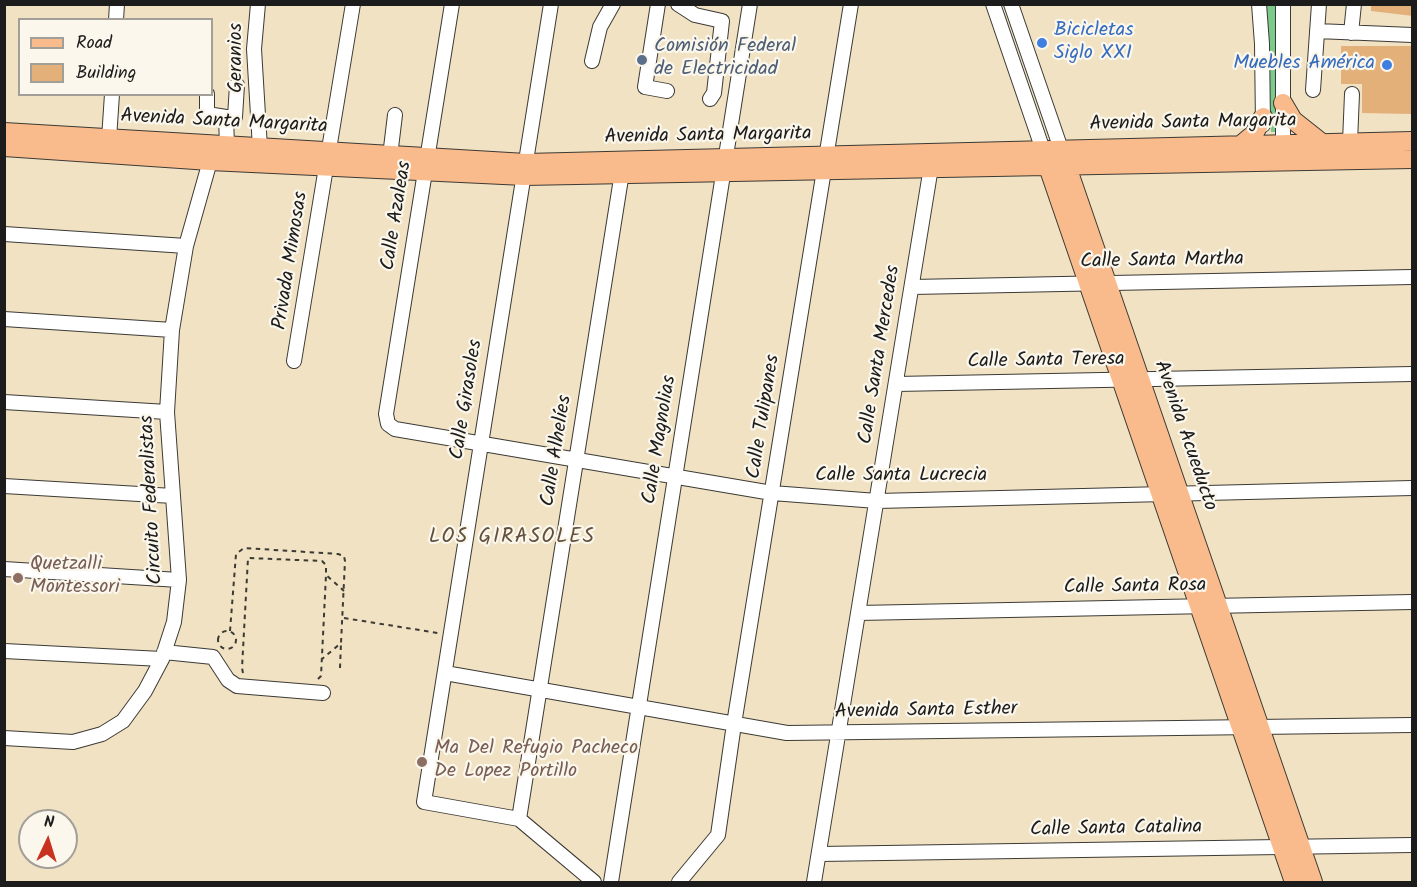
<!DOCTYPE html>
<html>
<head>
<meta charset="utf-8">
<style>
	body { margin:0 }
	#map { position:relative; width:1417px; height:887px; overflow:hidden; background:#f0e2c3; font-family:Kalam,sans-serif }
	canvas { display:block }
	.frame { position:absolute; inset:0; border:6px solid #1c1c1c; pointer-events:none }
	.legend { position:absolute; left:18px; top:18px; width:195px; height:78px; box-sizing:border-box; background:#fbf7ec; border:2px solid #a29f99; margin:0; padding:8px 10px; list-style:none; font-size:18px; color:#1c1c1c }
	.legend li { display:flex; align-items:center; gap:12px; height:30px }
	.legend b { width:30px; border:2px solid #a29f99 }
	.north { position:absolute; left:18px; top:809px; width:60px; height:60px; box-sizing:border-box; background:#fbf7ec; border:2px solid #a29f99; border-radius:50%; rotate:4deg; font-size:16px; font-weight:700; line-height:24px; text-align:center; color:#1c1c1c }
	.north::after { content:''; display:block; margin:auto; width:21px; height:27px; background:#c8321e; clip-path:polygon(50% 0,100% 100%,50% 72%,0 100%) }
</style>
</head>
<body>
<div id="map">
<canvas width="1417" height="887"></canvas>
<div class="frame"></div>
<ul class="legend">
<li><b style="height:8px;background:#fabb8c"></b>Road</li>
<li><b style="height:16px;background:#e4b079"></b>Building</li>
</ul>
<div class="north">N</div>
</div>
<script>
const ctx = document.querySelector('canvas').getContext('2d');
ctx.lineJoin = 'round';
function fillPath(path, color) {
  ctx.fillStyle = color;
  ctx.fill(path, 'evenodd');
}
function trace(path, color, width, dash) {
  ctx.strokeStyle = color;
  ctx.lineWidth = width;
  ctx.lineCap = dash ? 'butt' : 'round';
  ctx.setLineDash(dash || []);
  ctx.stroke(path);
}
function write(font, color, halo, rows, align = 'center') {
  ctx.font = font + ' Kalam,sans-serif';
  ctx.lineWidth = 4.5;
  ctx.setLineDash([]);
  ctx.textBaseline = 'middle';
  ctx.strokeStyle = halo;
  ctx.fillStyle = color;
  for (const [text, x, y, turn = 0] of rows) {
    ctx.save();
    ctx.translate(x, y);
    ctx.rotate((+turn || 0) * Math.PI / 180);
    ctx.textAlign = isNaN(turn) ? turn : align;
    if (halo) ctx.strokeText(text, 0, 0);
    ctx.fillText(text, 0, 0);
    ctx.restore();
  }
}
fillPath(new Path2D(`
	M1265 5H1275L1278 132H1271Z`), '#79ca8b');
fillPath(new Path2D(`
	M1371 4H1413V16L1371 11Z
	M1341 46H1412L1411 114 1362 113V84H1341Z`), '#e4b079');
const minor = new Path2D(`
	M258 4 254 49 260 148
	M452 4 386 414 388 424 395 429 772 493 877 501 1412 488
	M551 4 424 802 519 819 594 882
	M658 4 645 87 667 91
	M678 4 695 15 722 21 714 93 710 99
	M993 4 1043 150
	M1011 4 1061 149
	M1259 4 1262 44 1263 125
	M116 20 117 4
	M1317 31 1412 35
	M1351 33 1354 4
	M592 61 600 27 613 4
	M1313 90 1319 4
	M207 94V114L226 117 227 146
	M226 117H235L237 85
	M109 139 112 94
	M1350 142 1352 94
	M1283 154V4
	M390 156 395 115
	M4 234 186 246
	M912 287 1412 277
	M4 319 172 330
	M294 361 353 4
	M896 384 1412 374
	M4 402 167 412
	M4 486 173 496
	M4 569 179 580
	M858 613 1412 602
	M4 651 162 659
	M164 652 213 657 228 680 237 686 323 693
	M445 673 787 733 1412 725
	M4 738 73 742 102 734 123 721 145 691 162 659 174 622 179 580 167 412 172 330 186 246 212 154
	M519 819 623 166
	M819 854 1412 845
	M611 882 750 4
	M679 882 718 835 734 724 851 4
	M814 882 932 161`);
const major = new Path2D(`
	M1283 103 1293 120 1322 143
	M4 132 526 163 1412 141
	M1242 144 1254 134 1263 117
	M4 147 210 161 524 176 1412 159
	M1045 158 1294 882
	M1064 158 1313 882`);
trace(minor, '#3c3a35', 16);
trace(major, '#3c3a35', 20);
trace(new Path2D(`
	M344 618 438 633
	M218 640a9 9 0 1 1 18 0a9 9 0 1 1-18 0Z
	M230 631 236 554 244 548 338 554 344 556 345 561 341 643 322 659
	M340 668 341 643
	M243 673 242 668 248 558 322 561 326 565V575L344 591
	M318 679 321 676 326 575`), '#3c3a35', 2, [4.5, 4.5]);
trace(minor, '#fff', 14);
trace(major, '#fabb8c', 18);
for (const [x, y, r, color] of [
	[1042,43,6,"#3f7fe0"],
	[642,60,6,"#5c6f8a"],
	[1387,65,6,"#3f7fe0"],
	[18,578,6,"#8d6e63"],
	[422,762,6,"#8d6e63"]
]) {
  const dot = new Path2D();
  dot.arc(x, y, r, 0, 2 * Math.PI);
  ctx.fillStyle = color;
  ctx.fill(dot);
  trace(dot, '#fbf7ec', 2);
}
write('20px', '#366cbe', '#fbf7ec', [
	["Bicicletas",1054,32],
	["Siglo XXI",1054,55],
	["Muebles América",1375,65,"right"]
], 'left');
write('20px', '#4e5e75', '#fbf7ec', [
	["Comisión Federal",654,48],
	["de Electricidad",654,71]
], 'left');
write('20px', '#1c1c1c', '#fbf7ec', [
	["Geranios",238,58,-90],
	["Avenida Santa Margarita",224,123,3],
	["Avenida Santa Margarita",1193,124,-1],
	["Avenida Santa Margarita",708,137,-1],
	["Calle Azaleas",398,216,-81],
	["Privada Mimosas",292,261,-81],
	["Calle Santa Martha",1162,262,-1],
	["Calle Santa Mercedes",881,355,-81],
	["Calle Santa Teresa",1046,362,-1],
	["Calle Girasoles",468,400,-81],
	["Calle Tulipanes",765,417,-81],
	["Avenida Acueducto",1184,436,71],
	["Calle Magnolias",661,440,-81],
	["Calle Alhelíes",558,451,-81],
	["Calle Santa Lucrecia",901,477],
	["Circuito Federalistas",153,500,-93],
	["Calle Santa Rosa",1135,588,-1],
	["Avenida Santa Esther",926,712,-1],
	["Calle Santa Catalina",1116,830,-1]
]);
write('20px', '#785e54', '#fbf7ec', [
	["Quetzalli",30,566],
	["Montessori",30,589],
	["Ma Del Refugio Pacheco",434,750],
	["De Lopez Portillo",434,773]
], 'left');
ctx.letterSpacing = '1.5px';
write('21px', '#62503d', '#fbf7ec', [
	["LOS GIRASOLES",512,538]
]);
ctx.letterSpacing = '0px';
</script>
</body>
</html>
